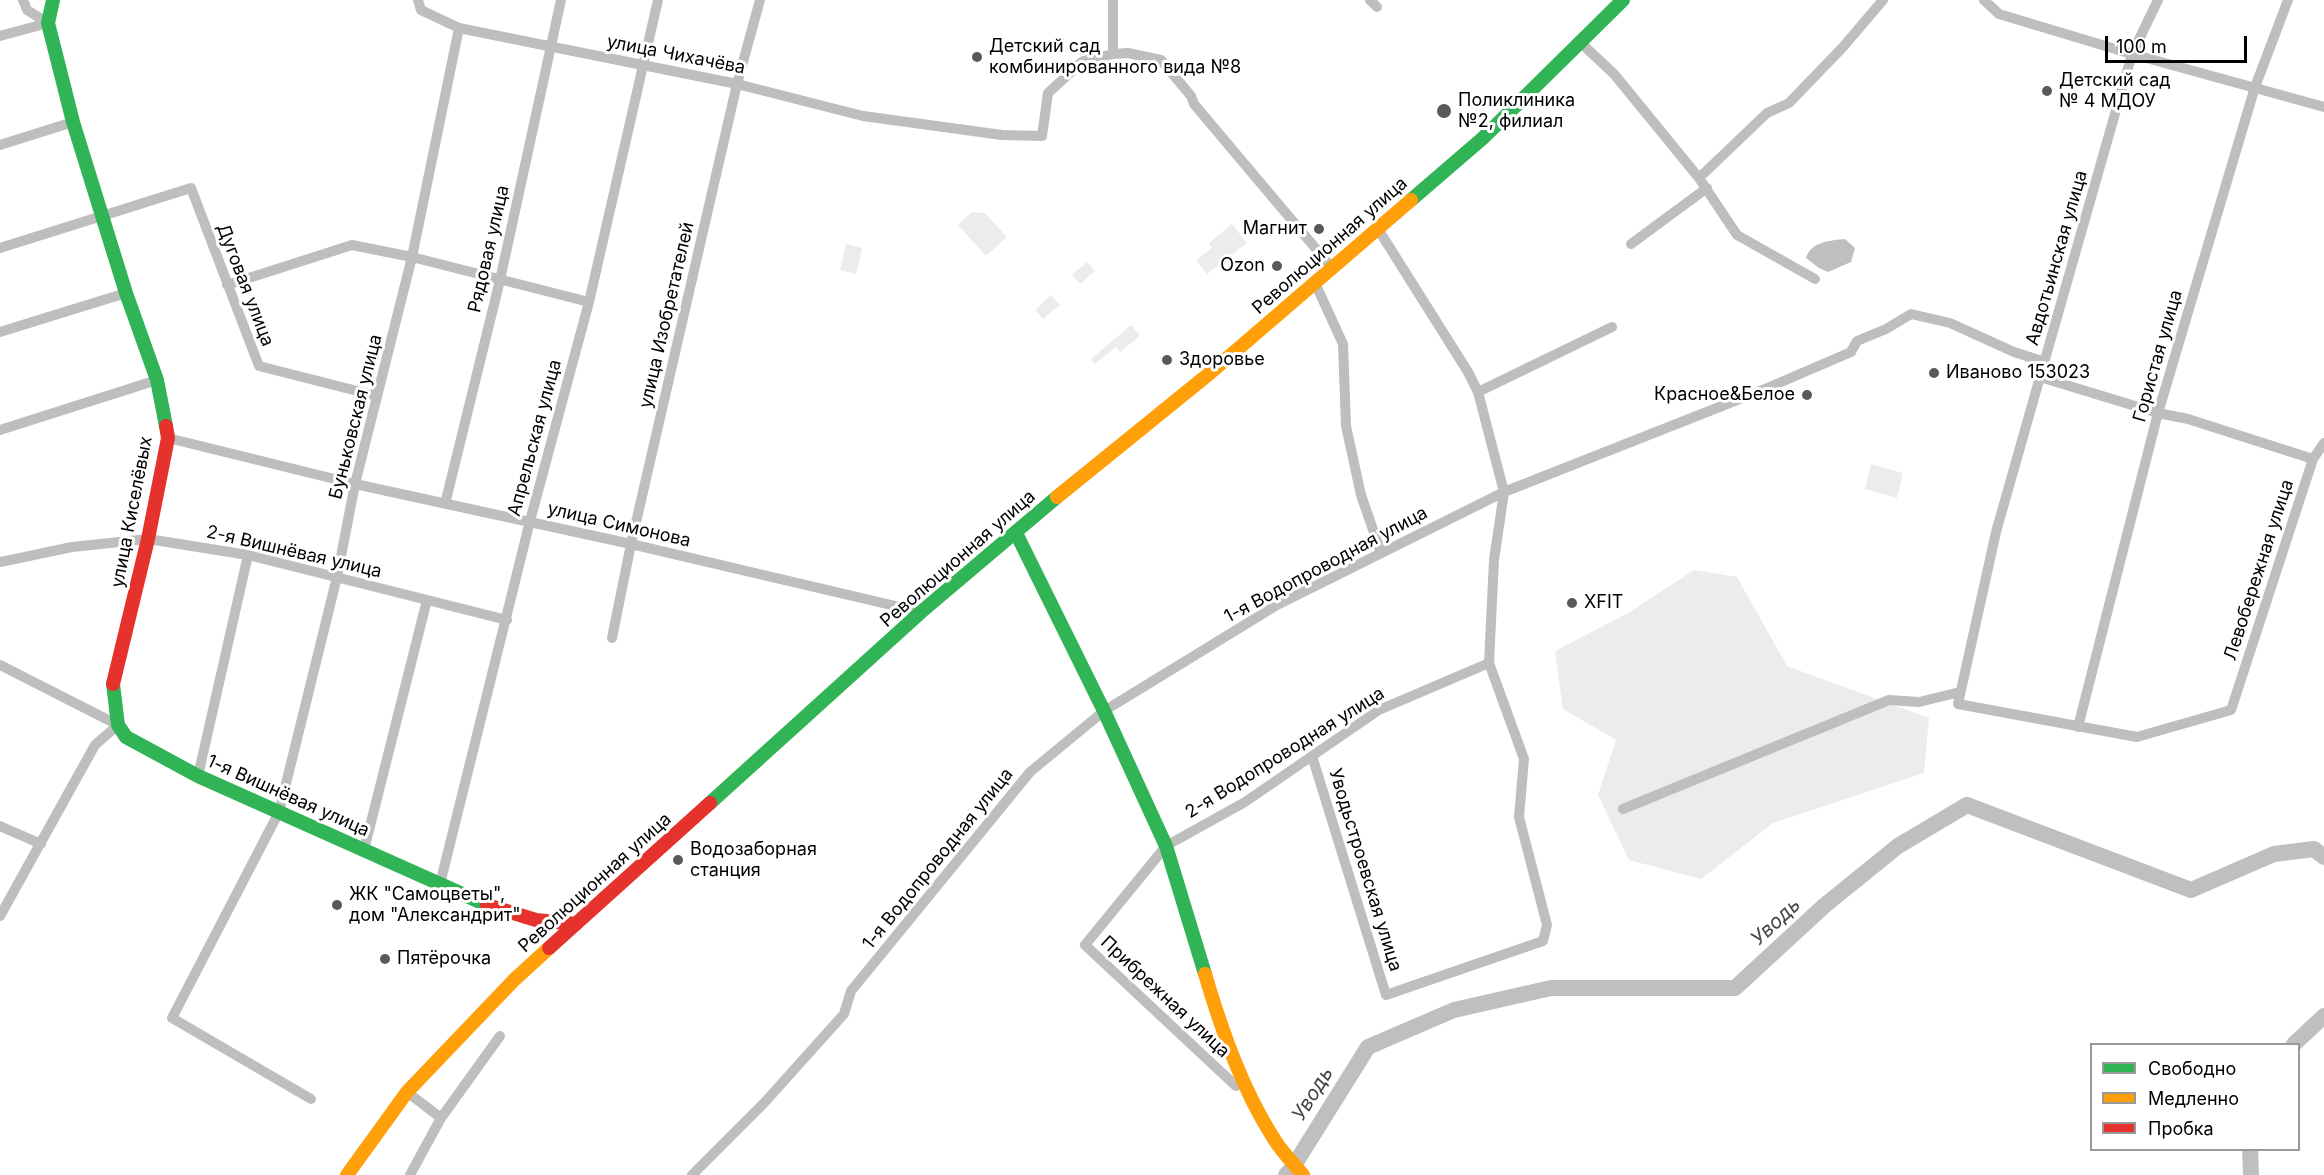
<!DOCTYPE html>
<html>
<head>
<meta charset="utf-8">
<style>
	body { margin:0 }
	#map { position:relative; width:2324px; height:1175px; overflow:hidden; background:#fff; font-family:Inter,sans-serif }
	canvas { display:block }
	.legend { position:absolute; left:2090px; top:1043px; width:210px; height:108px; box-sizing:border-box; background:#fff; border:2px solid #999; margin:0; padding:8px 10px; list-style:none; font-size:18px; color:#000 }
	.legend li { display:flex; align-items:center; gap:12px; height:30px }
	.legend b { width:30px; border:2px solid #999 }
	.scale { position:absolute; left:2105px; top:36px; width:142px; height:27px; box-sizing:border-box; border:3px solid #000; border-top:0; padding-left:8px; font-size:18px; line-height:21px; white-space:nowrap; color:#000; -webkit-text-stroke:4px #fff; paint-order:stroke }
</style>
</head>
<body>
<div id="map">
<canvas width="2324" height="1175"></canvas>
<ul class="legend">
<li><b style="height:8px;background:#30b455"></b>Свободно</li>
<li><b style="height:8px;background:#ff9f0a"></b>Медленно</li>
<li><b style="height:8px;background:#e5322d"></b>Пробка</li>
</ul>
<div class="scale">100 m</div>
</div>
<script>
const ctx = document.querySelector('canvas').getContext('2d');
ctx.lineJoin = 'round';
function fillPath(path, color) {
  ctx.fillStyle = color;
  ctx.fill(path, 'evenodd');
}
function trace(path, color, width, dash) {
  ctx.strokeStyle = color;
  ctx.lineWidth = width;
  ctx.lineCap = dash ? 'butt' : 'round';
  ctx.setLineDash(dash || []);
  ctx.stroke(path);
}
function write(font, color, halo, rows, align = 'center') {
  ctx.font = font + ' Inter,sans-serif';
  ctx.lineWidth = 6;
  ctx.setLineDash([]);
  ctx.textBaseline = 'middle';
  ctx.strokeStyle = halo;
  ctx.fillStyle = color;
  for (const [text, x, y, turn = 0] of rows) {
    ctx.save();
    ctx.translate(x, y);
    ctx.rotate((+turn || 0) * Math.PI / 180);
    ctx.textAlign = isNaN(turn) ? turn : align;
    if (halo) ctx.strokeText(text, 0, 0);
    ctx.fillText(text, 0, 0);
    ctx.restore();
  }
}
fillPath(new Path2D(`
	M972 212 985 213 1007 237 986 256 958 225Z
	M1232 224 1247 243 1207 274 1196 260 1212 248 1209 243Z
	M846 244 862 248 856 274 840 270Z
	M1087 262 1095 271 1080 284 1072 275Z
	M1051 295 1060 305 1043 319 1035 310Z
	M1131 325 1140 336 1120 352 1116 347 1095 364 1091 359Z
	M1871 464 1903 473 1897 498 1865 489Z
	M1694 570 1737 577 1787 666 1929 718 1924 773 1773 823 1701 879 1629 860 1598 795 1616 740 1563 709 1555 651 1630 612Z`), '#ececec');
fillPath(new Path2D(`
	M1845 239 1855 248 1851 262 1828 272 1819 268 1806 258C1810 242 1831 240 1845 239Z`), '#bfbfbf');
trace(new Path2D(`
	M2294 1044 2324 1016
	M2250 1150 2251 1175
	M1286 1175 1293 1167 1368 1047 1454 1010 1551 988H1735L1824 906 1898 846 1967 805 2191 890 2274 854 2314 849 2324 857`), '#bfbfbf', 16);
trace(new Path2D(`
	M23 0 27 10 48 23
	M418 0 421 10 459 28 737 84 863 116 1002 135 1042 136 1048 93 1083 61 1113 54 1128 53 1161 60 1191 96 1194 104 1333 269
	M1113 0V54
	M1370 0 1377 7
	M1984 0 1999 14 2132 54 2324 107
	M2158 0 2132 54 2040 377 1996 532 1958 704 2137 737 2231 710 2313 459 2324 443
	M0 36 48 23
	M1581 43 1614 74 1699 178 1737 235 1815 279
	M0 145 73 122
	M1699 178 1767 113 1789 103 1843 47 1883 0
	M1631 244 1707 188
	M0 248 191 188 259 366 377 396
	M1315 283 1343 344 1346 426 1361 495 1381 553
	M227 285 352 245 412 257 589 302
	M0 332 126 293
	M2040 377 2158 413 2188 419 2313 459
	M1478 392 1612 327
	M0 430 157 380
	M168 438 355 484 631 544 921 612
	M445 504 500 280 561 0
	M0 562 72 547 148 539 248 555 507 620
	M612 638 631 544 737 84 760 0
	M0 665 118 725 95 745 0 916
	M2078 727 2158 413 2255 87 2288 0
	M1312 756 1386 995 1543 941 1547 925 1519 817 1524 759 1489 663 1494 560 1504 492 1478 392 1468 372 1378 229
	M198 776 248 555
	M1623 809 1889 700 1919 702 1960 692
	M0 826 41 844
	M364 850 427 600
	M440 884 530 521 589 302 658 0
	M1236 1086 1085 945 1166 846 1245 802 1379 710 1489 663
	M407 1092 441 1118
	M311 1099 172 1018 279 812 337 577 355 484 412 257 459 28
	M410 1175 441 1118 500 1036
	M692 1175 765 1102 844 1014 851 991 1030 772 1104 711 1277 605 1504 492 1765 389 1851 352 1857 341 1886 329 1911 314 1950 323 2014 352 2045 362`), '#bebebe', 10);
trace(new Path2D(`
	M53 0 48 23 73 122 126 293 157 380 166 426
	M1411 200 1483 138 1623 0
	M1016 533 1104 711 1166 846 1205 974
	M113 684 118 725 126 737 198 776 487 905
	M710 803 921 612 1057 497`), '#30b455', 14);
trace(new Path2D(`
	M1057 497 1210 373 1411 200
	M1205 974C1222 1031 1242 1089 1274 1139 1282 1152 1293 1163 1303 1175
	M347 1175 407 1092 514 980 549 948`), '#ff9f0a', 14);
trace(new Path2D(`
	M113 684 148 539 168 438 166 426
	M487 905 536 920 576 924
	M549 948 710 803`), '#e5322d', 14);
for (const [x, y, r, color] of [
	[977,57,6,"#595959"],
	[2047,91,6,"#595959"],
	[1444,111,8,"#595959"],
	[1319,229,6,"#595959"],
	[1277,266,6,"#595959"],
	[1167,360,6,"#595959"],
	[1934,373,6,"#595959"],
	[1807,395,6,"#595959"],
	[1572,603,6,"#595959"],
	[678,860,6,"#595959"],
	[337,905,6,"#595959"],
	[385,959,6,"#595959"]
]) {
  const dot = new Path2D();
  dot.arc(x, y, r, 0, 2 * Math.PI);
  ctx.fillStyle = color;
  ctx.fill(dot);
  trace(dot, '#fff', 2);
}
write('18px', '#000', '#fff', [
	["Детский сад",989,47],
	["комбинированного вида №8",989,68],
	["Детский сад",2059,81],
	["№ 4 МДОУ",2059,102],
	["Поликлиника",1458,101],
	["№2, филиал",1458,122],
	["Магнит",1307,229,"right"],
	["Ozon",1265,266,"right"],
	["Здоровье",1179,360],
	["Иваново 153023",1946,373],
	["Красное&Белое",1795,395,"right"],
	["XFIT",1584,603],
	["Водозаборная",690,850],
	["станция",690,871],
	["ЖК \"Самоцветы\",",349,895],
	["дом \"Александрит\"",349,916],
	["Пятёрочка",397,959]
], 'left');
write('18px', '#000', '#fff', [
	["улица Чихачёва",676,55,11],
	["Революционная улица",1330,246,-41],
	["Рядовая улица",489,249,-77],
	["Авдотьинская улица",2057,258,-74],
	["Дуговая улица",245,285,69],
	["улица Изобретателей",667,315,-77],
	["Гористая улица",2158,356,-74],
	["Буньковская улица",356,417,-76],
	["Апрельская улица",535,438,-75],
	["улица Киселёвых",132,512,-79],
	["улица Симонова",619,525,13],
	["2-я Вишнёвая улица",294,552,13],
	["Революционная улица",958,559,-41],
	["1-я Водопроводная улица",1326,565,-28],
	["Левобережная улица",2259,570,-72],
	["2-я Водопроводная улица",1285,753,-32],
	["1-я Вишнёвая улица",288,796,24],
	["1-я Водопроводная улица",938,859,-51],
	["Уводьстроевская улица",1365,870,73],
	["Революционная улица",595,883,-42],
	["Прибрежная улица",1165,997,43]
]);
write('italic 20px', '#444', '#fff', [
	["Уводь",1776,922,-43],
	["Уводь",1313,1094,-58]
]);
</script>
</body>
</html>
